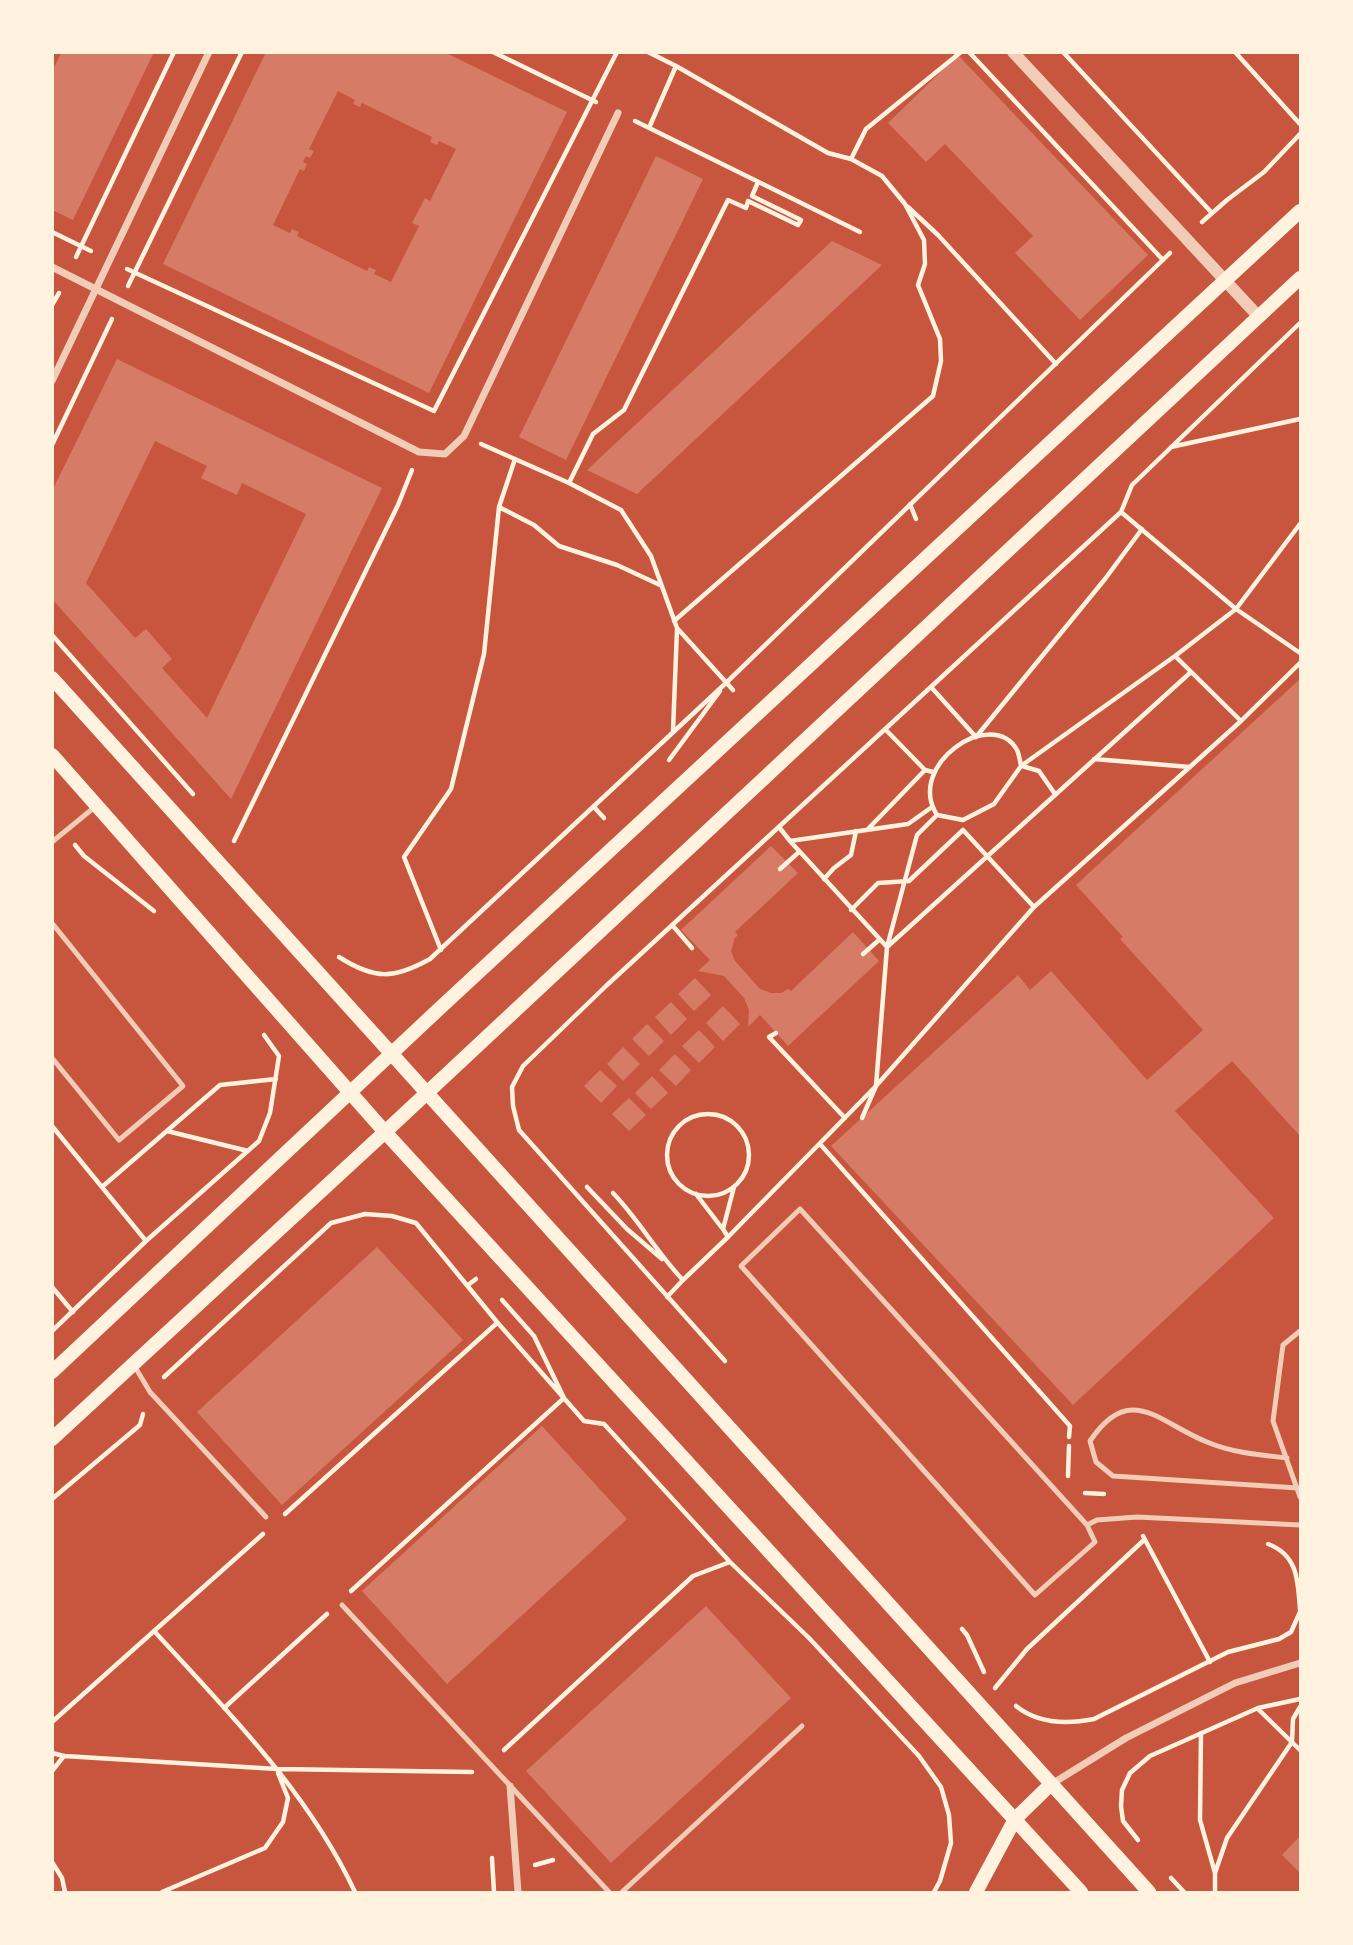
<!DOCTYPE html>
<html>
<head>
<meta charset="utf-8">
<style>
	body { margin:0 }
	#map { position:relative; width:1353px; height:1945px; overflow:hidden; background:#c8553d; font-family:"IBM Plex Serif",serif }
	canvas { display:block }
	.frame { position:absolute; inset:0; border:54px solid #fff3e0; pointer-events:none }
</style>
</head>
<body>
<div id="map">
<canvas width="1353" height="1945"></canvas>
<div class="frame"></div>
</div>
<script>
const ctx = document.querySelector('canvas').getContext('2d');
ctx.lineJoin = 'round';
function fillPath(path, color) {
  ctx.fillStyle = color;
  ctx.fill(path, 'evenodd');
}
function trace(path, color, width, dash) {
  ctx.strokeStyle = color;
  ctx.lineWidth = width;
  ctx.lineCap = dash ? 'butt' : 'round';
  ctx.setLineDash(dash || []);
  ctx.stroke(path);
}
fillPath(new Path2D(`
	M62 52H154L73 220 52 210V71Z
	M266 52H444L567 112 429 393 163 264ZM338 91 355 100 353 104 360 107 362 103 432 137 430 142 437 145 439 141 456 149 430 201 425 198 412 223 419 226 391 282 374 274 376 270 369 267 367 271 297 236 299 232 292 229 290 233 273 225 300 169 304 171 307 164 303 162 306 156 310 158 314 151 309 149Z
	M958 55 1148 255 1080 320 1015 253 1033 236 945 144 926 162 888 123Z
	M656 156 703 179 566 460 519 437Z
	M832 241 882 265 637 494 587 470Z
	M117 359 382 488 231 799 52 599V491ZM155 441 207 466 201 478 237 495 242 483 306 514 207 718 162 668 172 659 146 629 135 638 86 583Z
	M1300 679V1136L1232 1061 1175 1111 1274 1218 1073 1405 831 1146 1018 975 1030 990 1051 971 1147 1080 1203 1030 1120 939 1123 937 1076 885Z
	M771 846 798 873 735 932 738 935 735 938 731 951 735 961 760 989 771 993H781L788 989 791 991 853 932 879 961 788 1046 760 1015 748 1027 749 1010 744 998 724 976 698 971 710 960 681 930Z
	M695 978 711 995 694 1011 678 994Z
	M671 1002 687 1019 671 1035 655 1017Z
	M723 1006 740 1024 723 1041 706 1023Z
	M647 1024 664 1041 649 1056 632 1039Z
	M699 1030 715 1047 699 1063 682 1046Z
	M623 1047 640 1064 623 1081 607 1064Z
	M675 1054 691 1070 676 1086 659 1070Z
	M600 1070 617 1086 601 1103 584 1086Z
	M652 1076 668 1093 651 1109 635 1093Z
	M629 1098 646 1115 629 1131 612 1114Z
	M377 1247 463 1340 282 1505 197 1412Z
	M542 1426 627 1519 447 1684 362 1591Z
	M706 1606 791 1698 611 1863 526 1771Z
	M1300 1836V1873L1282 1855Z`), '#d67c66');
trace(new Path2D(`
	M493 52 596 102
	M648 52 676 66 828 153 851 159 882 176 905 204 924 240 925 264 918 285 940 339 941 361 933 396 674 621
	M969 52 1163 260
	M1063 52 1212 213
	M1235 52 1300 124
	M635 121 860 232
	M649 128 676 66
	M851 159 866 129 961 52
	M758 182 752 196 801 220 798 225
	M908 207 938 235 1056 364
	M1202 222 1227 200 1264 172 1300 134
	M52 232 91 251
	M76 257 174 52
	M127 269 434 411 617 52
	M128 286 242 52
	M52 305 59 293
	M1300 323 1132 485 1121 512 1236 609 1300 653
	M481 444 569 483 621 510 651 556 677 628 733 690
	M52 445 112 319
	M1171 447 1300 419
	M569 483 593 434 624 410 728 200 746 208 748 201 798 225
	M910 504 916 519
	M499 507 534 525 559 546 617 565 660 585
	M52 635 193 794
	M1175 656 1241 721
	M931 687 976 737 1105 579 1142 529
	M885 729 925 770 933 772
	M673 731 677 629
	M1094 759 1190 767
	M669 760 720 691
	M1021 766C1020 761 1019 754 1017 750 992 706 905 765 937 815L963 820 994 804 1021 766 1175 656 1236 609 1300 524
	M1022 766 1039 771 1055 794
	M594 807 604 818
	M932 807 908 824 790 841 887 947 917 835 937 815
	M779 827 790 841
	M868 829 925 770
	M234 841 398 505 412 470
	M75 845 84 856 154 911
	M780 869 799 852
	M824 879 834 868 851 855 856 831
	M851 910 878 883 909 881 963 830 1034 907
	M673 926 692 948
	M441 950 404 857 451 789 484 654 499 507 515 459
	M863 954 879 940
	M339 957C375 980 394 979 430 959L727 682 1170 253
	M776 1033 769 1037 845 1118
	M667 1155a41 41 0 1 1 82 0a41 41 0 1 1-82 0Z
	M862 1118 876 1086 1034 907 1241 721 1300 663
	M52 1126 146 1241
	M167 1131 248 1151
	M820 1144 1070 1426 1069 1437
	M102 1187 220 1085 276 1079
	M587 1187 627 1229 662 1259
	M613 1193C639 1220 657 1253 683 1280L667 1297
	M696 1194 722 1228
	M728 1237 723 1229 734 1187
	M683 1280 728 1237 876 1086 887 947 1191 672
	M468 1285 476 1279
	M52 1287 73 1312
	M52 1331 146 1241 259 1141 270 1113 279 1056 264 1035
	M725 1361 519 1130 513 1106 512 1087 523 1066 607 985 1121 512
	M164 1377 331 1223 365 1214 392 1216 416 1223 497 1322 584 1421 604 1424 730 1562 809 1638 919 1756 941 1787 949 1815 951 1843 940 1881 934 1892
	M1068 1476 1069 1446
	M1085 1493 1104 1494
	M52 1499 140 1425 143 1414
	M285 1514 497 1323
	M1143 1536 1210 1662
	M1268 1544C1298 1555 1298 1581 1300 1610
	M351 1591 564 1398 534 1336 502 1300
	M962 1629 967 1635 984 1672
	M155 1632C229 1713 308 1792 355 1892
	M995 1688 1027 1649 1144 1540
	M1016 1706C1038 1724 1068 1724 1094 1719L1228 1652 1279 1639 1291 1632 1300 1612
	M224 1708 327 1614
	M1258 1709 1300 1750
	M52 1722 263 1534
	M1201 1733 1200 1820 1215 1873V1892
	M504 1750 693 1576 730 1562
	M52 1753 64 1756 277 1769 472 1772
	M52 1771 64 1756
	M1138 1840 1123 1821 1121 1806 1122 1790 1130 1773 1150 1756 1258 1708 1300 1699
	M492 1858 494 1892
	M52 1862 62 1878 65 1892
	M535 1865 553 1860
	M1215 1873 1227 1838 1292 1742 1293 1719 1300 1707
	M1171 1878 1184 1892
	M162 1892 265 1848 283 1822 288 1798 278 1773`), '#fff3e0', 4.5);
trace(new Path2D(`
	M52 842 96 806
	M52 923 183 1086 119 1140 52 1058
	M800 1209 1087 1525 1095 1542 1035 1595 741 1266Z
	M1300 1331 1283 1345 1273 1421 1300 1497
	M135 1367 150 1392 266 1517
	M1287 1458C1260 1455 1233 1453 1207 1442 1159 1423 1130 1381 1090 1441L1096 1462 1113 1476 1298 1488
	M1087 1525 1097 1520 1137 1517 1300 1525
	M342 1605 609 1892
	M622 1892 802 1726`), '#f1ccb7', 5);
trace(new Path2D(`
	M52 267 419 452 445 454 464 436 618 113
	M52 381 209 52
	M1050 1785 1126 1738 1235 1683 1300 1663
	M510 1786 518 1892`), '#f1ccb7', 7);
trace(new Path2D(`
	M1013 52 1259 317`), '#f1ccb7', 12);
trace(new Path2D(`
	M52 678 1149 1892
	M52 755 385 1132 1081 1892
	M52 1372 440 1008 1300 211
	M52 1439 385 1132 1300 278
	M976 1892 1015 1819 1050 1785`), '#fff3e0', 14);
</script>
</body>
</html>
